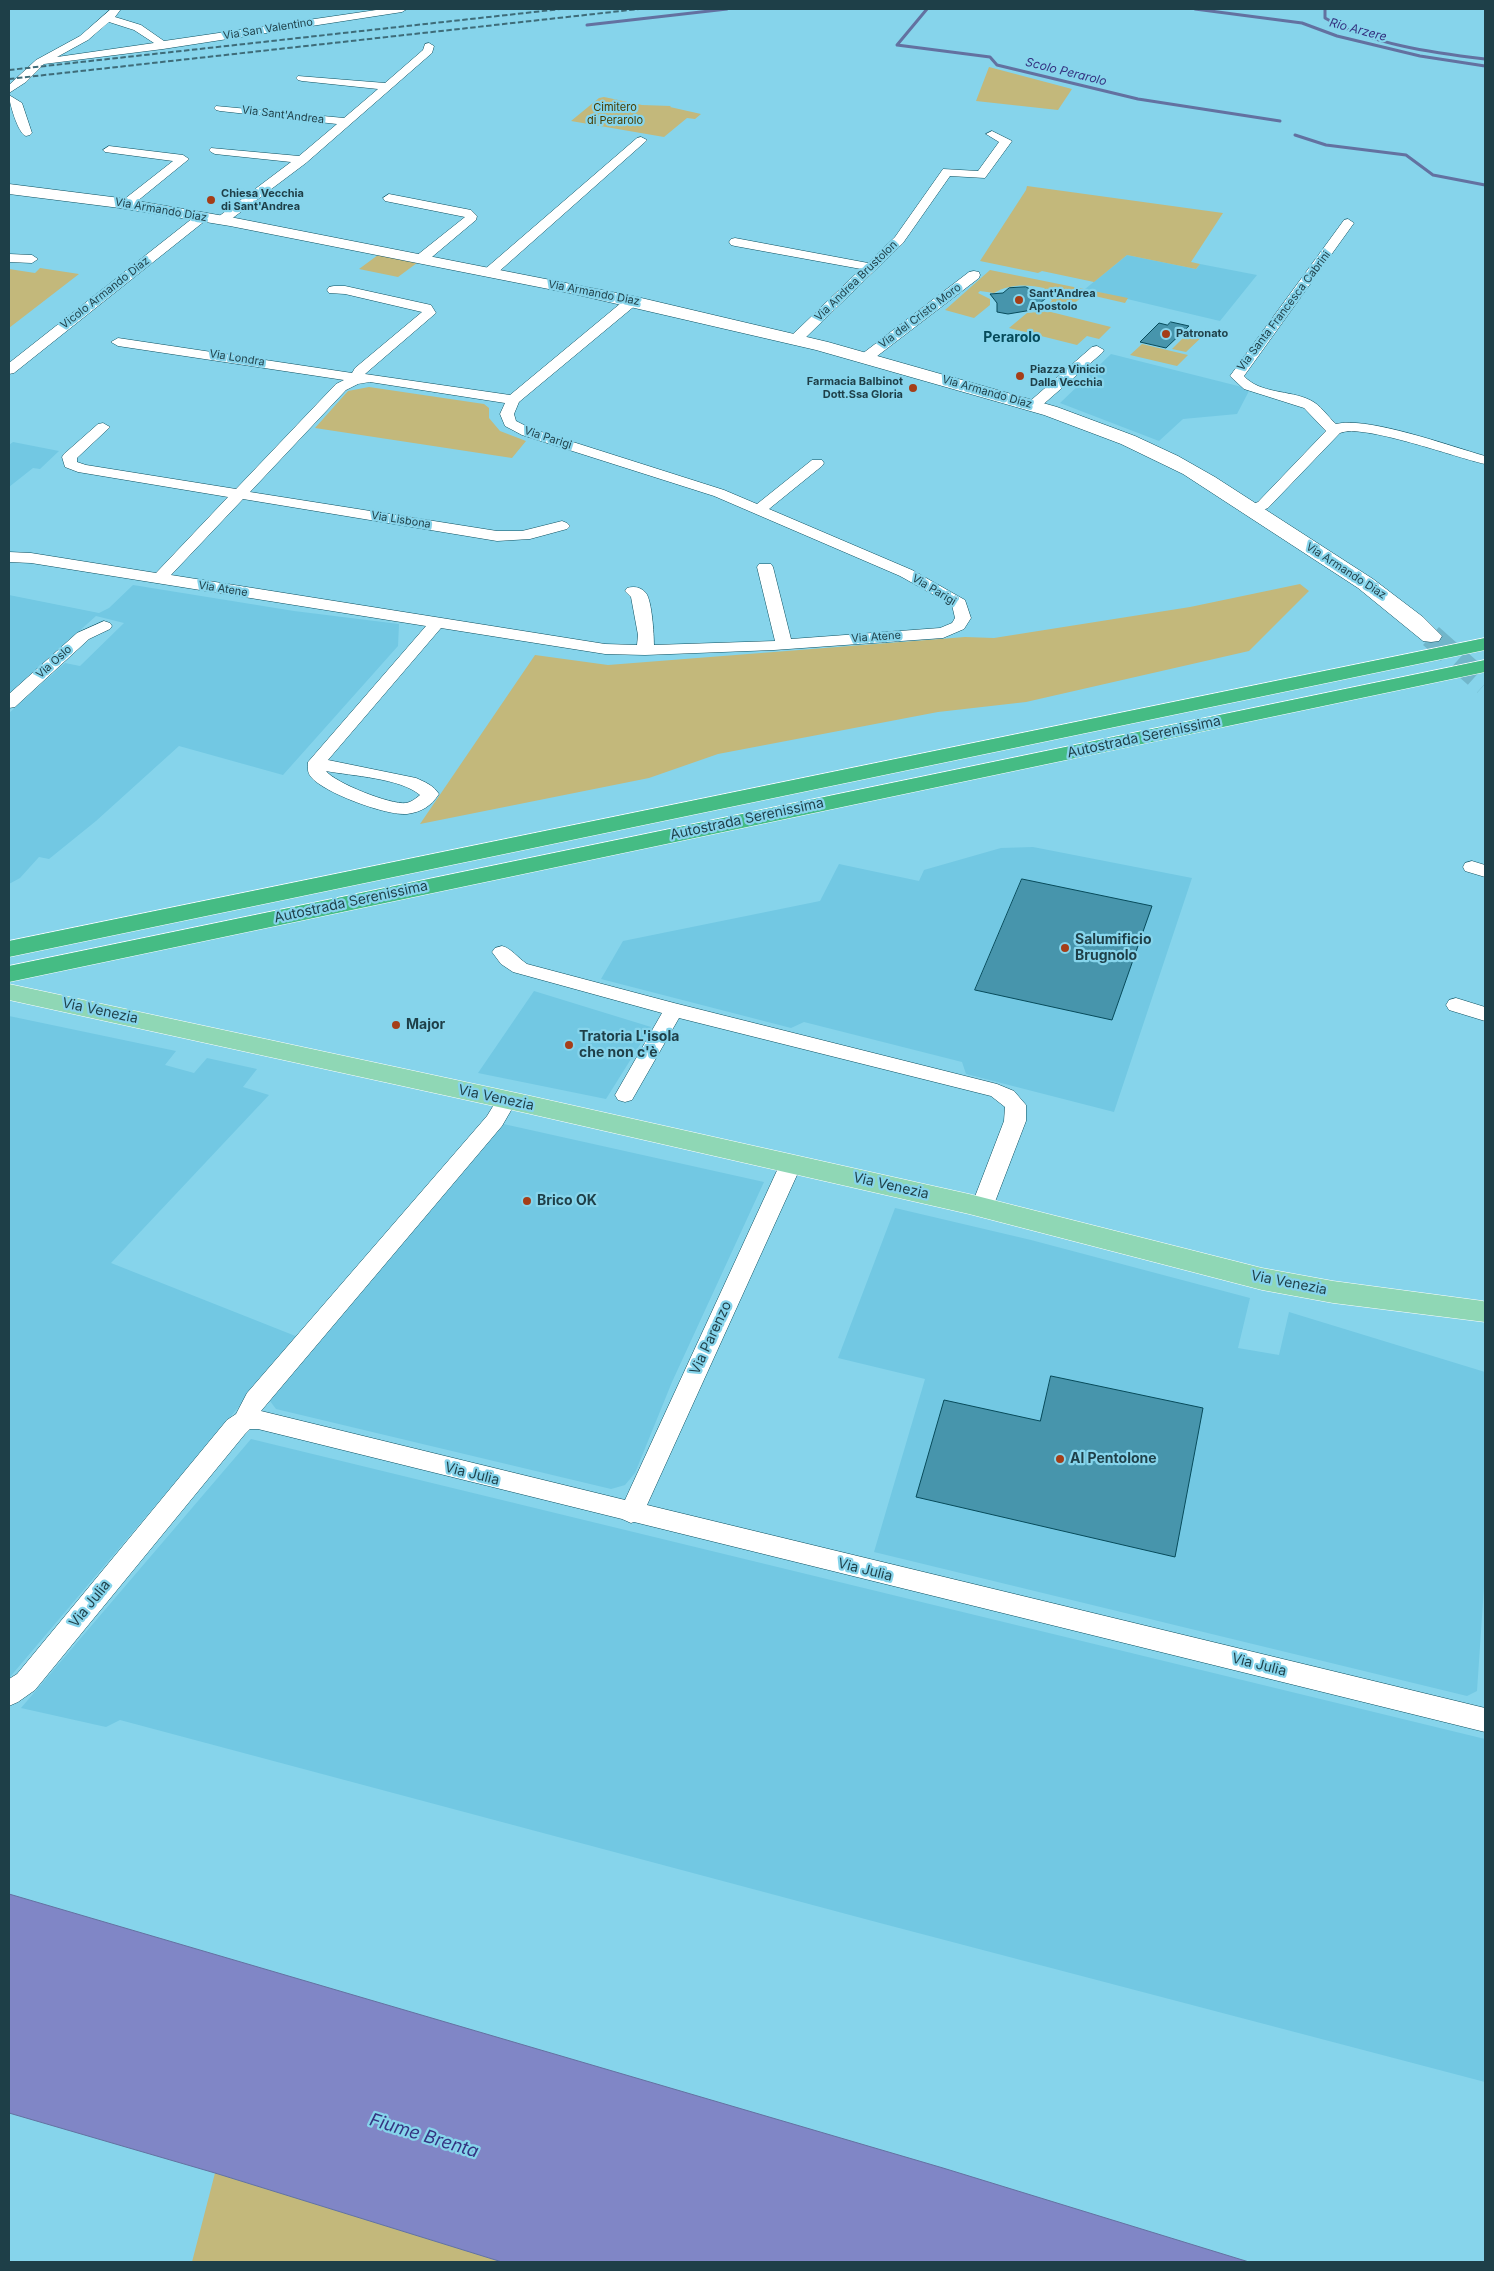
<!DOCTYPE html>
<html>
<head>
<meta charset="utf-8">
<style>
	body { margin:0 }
	#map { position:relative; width:1494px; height:2271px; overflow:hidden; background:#86d4eb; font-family:Inter,sans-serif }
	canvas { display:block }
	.frame { position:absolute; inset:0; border:10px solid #1e3f48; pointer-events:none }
</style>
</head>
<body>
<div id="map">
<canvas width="1494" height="2271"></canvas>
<div class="frame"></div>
</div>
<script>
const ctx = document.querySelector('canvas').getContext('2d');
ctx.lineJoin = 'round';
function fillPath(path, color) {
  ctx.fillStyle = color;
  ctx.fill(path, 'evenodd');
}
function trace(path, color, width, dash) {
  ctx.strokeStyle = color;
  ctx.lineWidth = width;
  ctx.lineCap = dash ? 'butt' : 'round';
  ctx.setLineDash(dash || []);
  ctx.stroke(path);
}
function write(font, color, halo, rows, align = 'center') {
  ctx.font = font + ' Inter,sans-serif';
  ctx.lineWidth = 4.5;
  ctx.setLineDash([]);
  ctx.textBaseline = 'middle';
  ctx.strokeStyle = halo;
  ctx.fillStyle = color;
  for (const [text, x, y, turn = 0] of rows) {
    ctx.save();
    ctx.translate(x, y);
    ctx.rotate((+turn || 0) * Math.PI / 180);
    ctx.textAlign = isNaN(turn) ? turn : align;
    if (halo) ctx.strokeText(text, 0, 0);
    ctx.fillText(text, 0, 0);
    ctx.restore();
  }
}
fillPath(new Path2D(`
	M1127 255 1196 269 1200 264 1257 275 1220 321 1085 289Z
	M1111 354 1250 389 1237 414 1183 419 1159 441 1060 403Z
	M13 442 59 451 40 469 33 468 9 487V445Z
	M133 585 294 611 399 624 398 646 283 775 179 746 96 821 49 859 39 857 20 878 9 884V713L65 663 80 666 124 623 96 616 9 694V595L99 613 109 608Z
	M1033 847 1192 878 1114 1112 966 1074 962 1062 804 1022 791 1028 601 979 623 941 820 901 839 864 919 881 924 870 1001 848Z
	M534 991 651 1027 606 1099 478 1073Z
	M9 1016 176 1051 165 1065 194 1073 207 1058 257 1069 243 1087 269 1095 111 1263 298 1337 10 1677Z
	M499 1123 764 1182 672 1382 635 1473 625 1485 611 1489 276 1409 270 1401 273 1390Z
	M895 1208 1031 1240 1250 1298 1238 1348 1279 1355 1289 1312 1485 1372V1572L1477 1691 1467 1696 874 1552 925 1379 838 1358Z
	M251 1439 1485 1739V2082L880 1923 120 1720 106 1727 21 1708Z`), '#72c8e3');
fillPath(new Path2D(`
	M989 67 1072 89 1058 110 976 101Z
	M604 97 642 105 671 106 670 107 701 114 695 119 687 118 664 137 571 121 599 98Z
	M1027 186 1223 213 1191 262 1200 264 1196 269 1127 255 1094 282 1042 271 1038 273 980 261 1026 190Z
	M378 255 417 263 398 277 359 269Z
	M40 268 79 274 9 328V269L35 273Z
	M990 270 1128 298 1125 303 1086 294 1064 311 1046 305 1052 301 1044 288C1027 284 1009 284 994 293L980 291 978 293 990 299V305L974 318 945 310Z
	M1047 311 1111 327 1099 339 1087 336 1077 345 1009 328 1027 313Z
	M1192 329 1206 333 1186 352 1172 349Z
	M1142 344 1188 355 1177 366 1130 355Z
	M369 387 484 404 489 408V418L500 431 526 441 512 458 315 428 348 391Z
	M1300 584 1309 591 1249 651 1026 702 938 712 718 754 649 778 420 824 535 655 608 665 965 637 994 638 1190 607Z
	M215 2173 502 2262H192Z`), '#c3b87b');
const water = new Path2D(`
	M9 1894 943 2168 1249 2262H502L215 2173 9 2113Z`);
fillPath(water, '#8086c6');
trace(water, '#6371a0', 1);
trace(new Path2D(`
	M927 9 897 45 990 57 997 65 1138 99 1280 121
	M1195 9 1302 23 1337 36 1420 56 1485 66
	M1325 9V18C1369 44 1434 53 1485 59
	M587 25 727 9
	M1295 135 1326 145 1406 155 1433 175 1485 185`), '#6371a0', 3);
const building = new Path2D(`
	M1026 287 1032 290 1055 291 1040 303 1044 308 1008 314 997 312V303L990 294 1003 293 1009 288Z
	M1171 322 1189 326 1166 348 1140 342 1159 323 1167 325Z
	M1022 879 1152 906 1112 1020 975 990Z
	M1051 1376 1203 1408 1175 1557 916 1497 944 1400 1040 1421Z`);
fillPath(building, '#4795ac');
trace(building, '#074b5b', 1);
trace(new Path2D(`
	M1431 636 1485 684`), '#71b6ca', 24, [24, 12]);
const street = new Path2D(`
	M111 9H121L115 17 141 25 164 41 383 9H407L402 12 163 49 44 64 26 82 9 93V85L36 60 80 36ZM109 22 134 30 154 43 57 57 88 40Z
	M429 43 434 46 432 53 306 163 226 223H218L216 220 218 217 291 162 215 154 211 152 209 150 211 148 299 156 337 124 220 111 216 110 214 108 216 106 344 118 378 89 302 81 298 80 296 78 298 76 385 83 423 50 425 44Z
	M9 95 22 103 32 133 30 135 26 136C18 134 9 102 9 95Z
	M992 131 1012 141 985 178 950 176 903 243 800 343H790L788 340 790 337 861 269 735 246 731 245 729 242 731 239 735 238 868 263 895 237 943 169 978 171 999 142 986 134Z
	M641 137 647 140 645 142 495 275H485L484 272 485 269 637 138Z
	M109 146 183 155 189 159 130 207 126 208 120 204 122 201 173 161 105 152 103 150Z
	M389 194 471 210 477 216 476 220 426 262H416L415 259 416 256 465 217 385 201 383 198Z
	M202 213 208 217 206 220 14 373 9 374V363L198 214Z
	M1348 219 1354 223 1244 376C1260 394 1290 390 1310 400 1321 405 1327 416 1336 424 1367 416 1450 446 1485 456V464C1457 458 1362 423 1340 433L1268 508 1251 515 1246 513 1243 510 1246 507 1258 502 1326 431 1304 408 1244 389 1230 376 1344 220Z
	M9 254 32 255 38 259 32 263 9 262Z
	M974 271 979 272 980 275 979 278 872 360H862L860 357 862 354 969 272Z
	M334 286H345L431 305 436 313 365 374 510 395 627 298H637L639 301 637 304 519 402 514 414 516 421 532 429 724 490 757 504 812 460H822L824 463 822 466 769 509 912 570 965 600 971 618 964 629 943 638 774 650 645 655 605 654 441 628 328 760 416 778C425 782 433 785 439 794 431 806 422 812 407 814 387 816 324 793 311 777 307 772 308 768 308 762L426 626 31 563 9 562V552L31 553 156 573 228 497 78 472 65 467 62 457 64 454 98 424 103 423 110 427 77 458V462L86 465 236 489 336 384 344 380 118 346 111 342 118 338 352 373 355 368 422 312 345 294 329 293 327 290 329 287ZM370 382 505 403 500 414 505 426 522 435 714 496 900 576 952 605 955 618 952 623 940 628 791 639 773 567 771 564H759L757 567 775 641 654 645C654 634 652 601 646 593 641 587 634 586 627 588L625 591 631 597 638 635 637 645 605 644 171 575 243 499 497 541 530 539 567 529 570 526 567 523 562 521 522 531H497L250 492 346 390 358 384ZM326 771C352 776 400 778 420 795 416 798 412 802 406 803 391 805 335 783 326 771Z
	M1097 346 1104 350 1102 353 1039 408H1029L1027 405 1029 402 1092 347Z
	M104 621 110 623 112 626 110 629 89 639 15 707 9 708V694L77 633Z
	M1472 861 1485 865V877L1465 871 1463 867 1465 863Z
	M502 946C511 948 518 958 527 964L674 1003 997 1084 1014 1091 1026 1105V1121L993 1207 990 1213 982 1215 974 1213 971 1207 1004 1121 1005 1107 991 1096 679 1018 632 1100 625 1102 618 1100 615 1095 662 1013 513 972 501 964 492 952 495 948Z
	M1456 998 1485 1007V1021L1449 1010 1446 1005 1449 1000Z
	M507 1093 514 1095 517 1100 502 1126 261 1411 625 1500 780 1164 783 1159 791 1156 799 1159 802 1164 647 1505 1485 1708V1732L634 1522 631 1523 622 1519 258 1429H250L245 1434 35 1690 18 1702 9 1706V1679L17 1674 227 1420 236 1414 247 1393 487 1116 500 1095Z`);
const secondary = new Path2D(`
	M9 184 120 198 230 217 637 297 828 342 1057 407 1135 436 1178 456 1215 477 1373 579 1423 617 1442 636 1439 641 1431 642 1423 641 1358 588 1183 474 1121 444 1044 415 816 350 574 294 230 226 120 208 9 194Z`);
const primary = new Path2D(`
	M9 984 526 1095 969 1194 1262 1268 1333 1281 1483 1301 1485 1302V1322L1333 1303 1262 1290 969 1214 526 1113 9 1000Z`);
const highway = new Path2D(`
	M1485 638V650L9 957V941Z
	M1485 660V672L9 982V966Z`);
trace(street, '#0d4f5f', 1);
trace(secondary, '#0d4f5f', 1);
trace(primary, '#fff', 1);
trace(highway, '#fff', 1);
fillPath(street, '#fff');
fillPath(secondary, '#fff');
fillPath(primary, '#8fd7b5');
fillPath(highway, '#45bc84');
trace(new Path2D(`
	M9 70 561 9
	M9 79 639 9`), '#3e6c79', 2, [5.5, 2.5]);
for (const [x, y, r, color] of [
	[211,200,5,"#a53e18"],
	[1019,300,5,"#a53e18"],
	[1166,334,5,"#a53e18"],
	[1020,376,5,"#a53e18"],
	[913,388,5,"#a53e18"],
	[1065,948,5,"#a53e18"],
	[396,1025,5,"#a53e18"],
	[569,1045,5,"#a53e18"],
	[527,1201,5,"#a53e18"],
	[1060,1459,5,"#a53e18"]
]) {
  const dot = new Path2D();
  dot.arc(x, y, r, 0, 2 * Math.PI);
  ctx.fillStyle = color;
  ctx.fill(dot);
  trace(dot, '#86d4eb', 2);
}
write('11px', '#1e3f48', '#86d4eb', [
	["Via San Valentino",268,29,-9],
	["Via Sant'Andrea",283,115,7],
	["Via Armando Diaz",161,210,10],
	["Via Andrea Brustolon",856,281,-44],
	["Vicolo Armando Diaz",105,293,-38],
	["Via Armando Diaz",594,293,11],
	["Via Santa Francesca Cabrini",1284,311,-53],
	["Via del Cristo Moro",920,316,-37],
	["Via Londra",237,358,9],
	["Via Armando Diaz",987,392,16],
	["Via Parigi",548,438,18],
	["Via Lisbona",401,520,9],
	["Via Armando Diaz",1346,571,33],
	["Via Atene",223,589,9],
	["Via Parigi",934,590,31],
	["Via Atene",876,637,-4],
	["Via Oslo",54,662,-42]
]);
write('11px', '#473d00', '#86d4eb', [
	["Cimitero",615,108],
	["di Perarolo",615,121]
]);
write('bold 11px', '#1e3f48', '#86d4eb', [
	["Chiesa Vecchia",221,194],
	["di Sant'Andrea",221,207],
	["Sant'Andrea",1029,294],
	["Apostolo",1029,307],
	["Patronato",1176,334],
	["Piazza Vinicio",1030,370],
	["Dalla Vecchia",1030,383],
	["Farmacia Balbinot",903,382,"right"],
	["Dott.Ssa Gloria",903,395,"right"]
], 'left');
write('italic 12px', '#353481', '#86d4eb', [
	["Rio Arzere",1358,30,15],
	["Scolo Perarolo",1066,72,14]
]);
write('bold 14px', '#054a5a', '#86d4eb', [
	["Perarolo",1012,338]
]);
write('14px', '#1e3f48', '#86d4eb', [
	["Autostrada Serenissima",1144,737,-12],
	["Autostrada Serenissima",747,819,-12],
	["Autostrada Serenissima",351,902,-12],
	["Via Venezia",100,1011,12],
	["Via Venezia",496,1098,12],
	["Via Venezia",891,1186,13],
	["Via Venezia",1289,1283,11],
	["Via Parenzo",711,1338,-65],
	["Via Julia",472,1474,14],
	["Via Julia",865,1570,14],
	["Via Julia",90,1604,-51],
	["Via Julia",1259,1665,14]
]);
write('bold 14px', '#1e3f48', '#86d4eb', [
	["Salumificio",1075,940],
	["Brugnolo",1075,956],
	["Major",406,1025],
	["Tratoria L'isola",579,1037],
	["che non c'è",579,1053],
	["Brico OK",537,1201],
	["Al Pentolone",1070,1459]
], 'left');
write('italic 18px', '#353481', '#86d4eb', [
	["Fiume Brenta",424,2136,17]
]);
</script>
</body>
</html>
